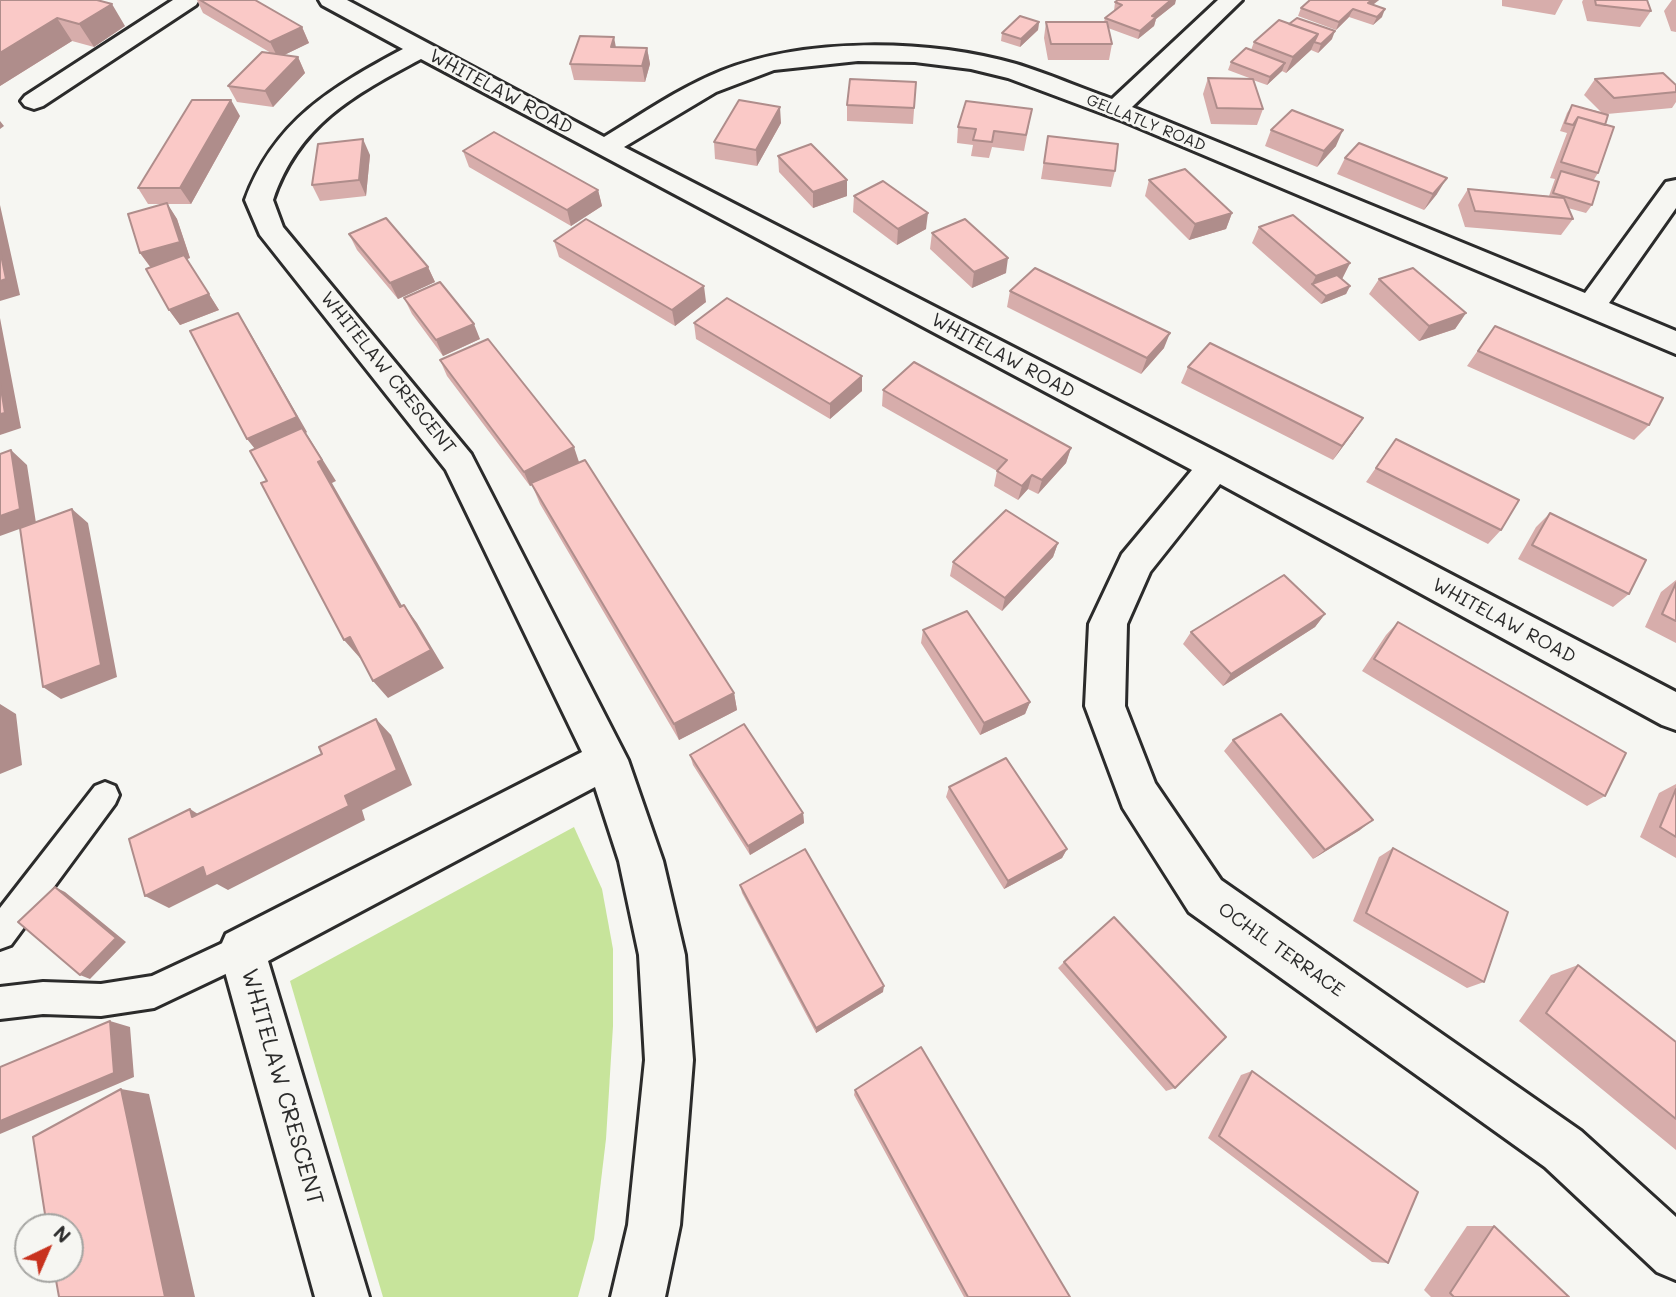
<!DOCTYPE html>
<html>
<head>
<meta charset="utf-8">
<style>
	body { margin:0 }
	#map { position:relative; width:1676px; height:1297px; overflow:hidden; background:#f6f6f2; font-family:Mali,sans-serif }
	canvas { display:block }
	.north { position:absolute; left:14px; top:1213px; width:70px; height:70px; box-sizing:border-box; background:#f6f6f2; border:2px solid #a5a5a2; border-radius:50%; rotate:44deg; font-size:19px; font-weight:700; line-height:28px; text-align:center; color:#2b2b2b }
	.north::after { content:''; display:block; margin:auto; width:24px; height:32px; background:#c8321e; clip-path:polygon(50% 0,100% 100%,50% 72%,0 100%) }
</style>
</head>
<body>
<div id="map">
<canvas width="1676" height="1297"></canvas>
<div class="north">N</div>
</div>
<script>
const ctx = document.querySelector('canvas').getContext('2d');
ctx.lineJoin = 'round';
function fillPath(path, color) {
  ctx.fillStyle = color;
  ctx.fill(path, 'evenodd');
}
function trace(path, color, width, dash) {
  ctx.strokeStyle = color;
  ctx.lineWidth = width;
  ctx.lineCap = dash ? 'butt' : 'round';
  ctx.setLineDash(dash || []);
  ctx.stroke(path);
}
function write(font, color, halo, rows, align = 'center') {
  ctx.font = font + ' Mali,sans-serif';
  ctx.lineWidth = 5;
  ctx.setLineDash([]);
  ctx.textBaseline = 'middle';
  ctx.strokeStyle = halo;
  ctx.fillStyle = color;
  for (const [text, x, y, turn = 0] of rows) {
    ctx.save();
    ctx.translate(x, y);
    ctx.rotate((+turn || 0) * Math.PI / 180);
    ctx.textAlign = isNaN(turn) ? turn : align;
    if (halo) ctx.strokeText(text, 0, 0);
    ctx.fillText(text, 0, 0);
    ctx.restore();
  }
}
fillPath(new Path2D(`
	M574 827 602 889 613 949V1026L606 1139 594 1239 578 1297H383L290 981Z`), '#c7e49b');
const service = new Path2D(`
	M105 782 115 786 119 795 115 804 11 945 0 949V908L95 786Z
	M242 934 253 939 258 950 253 961 154 1008 101 1016 43 1014 0 1019V987L43 982 101 984 152 976Z`);
const minor = new Path2D(`
	M173 0H199L196 5 43 106 34 109 25 106 21 101 25 96Z
	M319 0H347L604 137C642 114 679 88 721 71 806 37 928 39 1016 64 1049 74 1080 88 1112 99L1218 0H1242L1132 107 1585 293 1666 182 1676 180V208L1609 303 1676 331V354L1123 121 1008 78 971 69 915 62 858 61 774 70 716 92 624 147 1227 457 1676 692V730L1662 725 1220 484 1150 572 1127 624 1125 706 1155 783 1221 880 1581 1131 1676 1217V1280L1657 1272 1545 1167 1189 912 1123 808 1085 706 1089 624 1122 554 1192 470 421 59C354 95 299 124 273 200L283 227 471 454 628 760 663 861 685 955 693 1060 680 1225 665 1297H611L628 1225 645 1060 639 955 619 861 595 787 268 961 369 1297H315L219 950 226 934 582 752 446 470 260 235 245 200C274 121 332 87 403 49L322 5Z`);
trace(service, '#2b2b2b', 6);
trace(minor, '#2b2b2b', 6);
fillPath(service, '#f6f6f2');
fillPath(minor, '#f6f6f2');
fillPath(new Path2D(`
	M0 0 125 26 94 47 72 41 0 86Z
	M197 0H255L302 27 309 43 284 55 298 57 305 73 273 107 237 102 228 86 271 53 203 13Z
	M1310 0H1379L1373 5 1382 17 1373 25 1349 17 1336 30 1298 16 1301 8Z
	M1502 0H1563L1555 15 1502 6Z
	M1583 0H1647L1651 11 1640 27 1587 21 1582 2Z
	M1672 0H1676V32L1671 31 1664 11Z
	M1115 2 1175 4 1156 19 1154 26 1138 39 1108 28 1112 44 1109 60H1048L1044 38 1046 22H1104L1105 18 1114 11Z
	M1039 22 1038 30 1020 47 1001 41 1002 33Z
	M1332 39 1318 53 1311 50 1286 73 1282 71 1267 85 1253 80 1263 109 1257 125 1211 124 1203 94 1208 78 1252 79 1228 70 1231 62 1251 50 1254 42Z
	M616 47 647 48 650 64 645 82 574 80 570 64Z
	M1595 79 1676 85V102L1672 108 1607 114 1598 173 1593 181 1592 205 1586 213 1568 208 1573 219 1561 235 1465 227 1458 205 1468 189 1549 196 1555 179 1550 178 1567 133 1560 131 1567 113 1572 105 1601 112 1584 95Z
	M916 82 913 124 847 121V105Z
	M240 116 191 204H167L177 219 190 258 187 259 219 310 180 325 169 310 151 268 140 253 163 204H148L138 188Z
	M781 123 757 166 715 159 714 142Z
	M1029 125 1024 151 992 147 989 158 971 156 973 145 957 143 958 127Z
	M1271 130 1336 146 1317 167 1265 146Z
	M1048 136 1115 171 1111 187 1041 179Z
	M463 151 598 190 602 206 571 226 469 167Z
	M370 155 366 196 320 201 312 185Z
	M778 156 847 196 813 208 779 172Z
	M1345 158 1437 194 1424 210 1337 174Z
	M1149 180 1232 213 1226 229 1189 240 1145 196Z
	M854 196 926 229 897 245 853 212Z
	M1259 227 1350 263 1342 279 1350 286 1346 294 1321 304 1252 243Z
	M932 233 1006 273 972 288 930 249Z
	M349 234 428 267 435 282 398 299 357 250Z
	M554 241 706 302 675 326 559 257Z
	M1379 279 1466 313 1455 329 1419 341 1369 294Z
	M1010 291 1164 348 1141 374 1007 307Z
	M404 298 480 339 443 356 412 314Z
	M694 323 862 391 830 419 696 339Z
	M1495 326 1649 425 1634 440 1467 366Z
	M440 360 579 462 564 469 734 693 737 710 679 740 540 504 532 485 530 486 447 376Z
	M1188 367 1353 433 1333 460 1181 383Z
	M883 390 1071 448 1066 463 1038 494 1028 489 1018 500 994 486 997 471 882 406Z
	M1396 439 1501 530 1488 544 1366 482Z
	M1550 513 1629 594 1613 607 1518 559 1536 527Z
	M1058 543 1053 557 1002 611 950 576 953 562Z
	M1676 580V643L1645 627 1661 592Z
	M1325 614 1315 627 1223 686 1183 644 1191 632Z
	M1398 622 1605 796 1587 806 1362 671 1386 635Z
	M923 630 1030 702 1025 714 980 735 921 643Z
	M1233 740 1360 830 1313 859 1224 751Z
	M690 755 803 813 804 823 750 855 693 765Z
	M1676 784V858L1640 837 1659 793Z
	M949 787 1067 849 1062 858 1004 889 946 797Z
	M1393 848 1484 982 1467 988 1353 921 1379 857Z
	M740 885 883 992 816 1033 742 893Z
	M1064 962 1175 1088 1166 1091 1058 968Z
	M1578 965 1676 1042V1150L1519 1021 1551 975Z
	M1252 1071 1388 1263 1372 1262 1208 1138 1241 1075Z
	M855 1090 1070 1297H964L854 1095Z
	M1467 1226H1494L1569 1297H1431L1424 1290Z`), '#d7adab');
fillPath(new Path2D(`
	M1170 0H1176L1175 4 1156 19 1154 26 1138 39 1140 31 1152 16Z
	M1372 0H1379L1364 11 1368 3Z
	M112 4 125 26 94 47 79 24Z
	M1353 9 1349 17 1336 30 1339 22Z
	M1385 9 1382 17 1373 25 1377 17Z
	M57 18 72 41 0 86V53Z
	M1039 22 1038 30 1020 47 1021 39Z
	M302 27 309 43 278 58 270 42Z
	M1335 31 1332 39 1318 53 1321 44Z
	M1318 34 1311 50 1286 73 1293 57Z
	M614 37 617 53 611 47Z
	M647 48 650 64 645 82 642 66Z
	M298 57 305 73 273 107 265 91Z
	M1285 63 1282 71 1267 85 1270 77Z
	M231 100 240 116 191 204 180 188Z
	M780 107 781 123 757 166 756 150Z
	M0 121 4 126 0 129Z
	M1343 130 1336 146 1317 167 1324 151Z
	M363 139 370 155 366 196 359 180Z
	M1447 178 1437 194 1424 210 1433 194Z
	M847 180V196L813 208V192Z
	M598 190 602 206 571 226 567 210Z
	M167 203 177 219 190 258 187 259 219 310 180 325 169 310 152 269 140 253Z
	M0 205 20 295 0 301Z
	M928 213 926 229 897 245 898 229Z
	M1232 213 1226 229 1189 240 1195 224Z
	M1008 258 1006 273 972 288 974 272Z
	M1350 263 1342 279 1312 284 1308 292 1316 276Z
	M428 267 435 282 398 299 390 283Z
	M704 286 706 302 675 326 672 310Z
	M1350 286 1346 294 1321 304 1326 296Z
	M238 313 248 329 307 432 306 433 336 481 332 483 413 625 259 454 247 439Z
	M1466 313 1455 329 1419 341 1429 326Z
	M0 318 21 428 0 435Z
	M474 324 480 339 443 356 436 340Z
	M1170 333 1164 348 1141 374 1147 358Z
	M862 376V391L830 419V404Z
	M1363 418 1353 433 1333 460 1342 446Z
	M574 447 579 462 530 486 524 472Z
	M1071 448 1066 463 1038 494 1042 480Z
	M11 450 27 465 36 523 0 536V516Z
	M1032 475 1028 489 1018 500 1022 486Z
	M72 509 88 523 117 677 61 699 43 687Z
	M1058 543 1053 557 1002 611 1005 598Z
	M404 605 417 623 444 668 388 698 373 681Z
	M1325 614 1315 627 1223 686 1231 674Z
	M350 637 365 655 360 658 344 640Z
	M734 693 737 710 679 740 674 724Z
	M1030 702 1025 714 980 735 984 723Z
	M0 704 16 714 22 765 0 774Z
	M376 719 391 735 412 785 362 810 365 820 228 890 217 884 169 908 145 896 345 796Z
	M190 809 212 823 192 817Z
	M803 813 804 823 750 855 748 846Z
	M1373 820 1360 830 1313 859 1325 850Z
	M1067 849 1062 858 1004 889 1008 881Z
	M55 887 65 892 126 942 90 979 80 975Z
	M884 986 883 992 816 1033V1028Z
	M110 1021 130 1027 134 1077 0 1134V1121Z
	M121 1089 149 1094 195 1297H165Z`), '#af8d8b');
const building = new Path2D(`
	M0 0H97L112 4 79 24 57 18 0 53Z
	M200 0H255L302 27 270 42Z
	M1118 0H1171L1152 16 1156 17 1140 31 1105 18 1122 5 1115 2Z
	M1310 0H1372L1368 3 1385 9 1377 17 1353 9 1339 22 1301 8Z
	M1595 0H1647L1651 11 1596 5Z
	M1020 16 1039 22 1021 39 1002 33Z
	M1297 18 1335 31 1321 44 1314 42 1318 34 1289 24Z
	M1279 20 1318 34 1293 57 1254 42Z
	M1046 22H1107L1112 44H1051Z
	M580 36 614 37 611 47 647 48 642 66 570 64Z
	M1246 48 1285 63 1270 77 1231 62Z
	M262 52 298 57 265 91 228 86Z
	M1663 73 1676 85V92L1614 98 1595 79Z
	M1208 78 1253 79 1263 109 1217 108Z
	M850 79 916 82 914 108 847 105Z
	M192 100H231L180 188H138Z
	M739 100 780 107 756 150 714 142Z
	M966 101 1032 109 1026 135 994 131 992 142 973 140 976 129 958 127Z
	M1572 105 1608 115 1605 125 1578 117 1573 125 1565 123Z
	M1292 110 1343 130 1324 151 1271 130Z
	M1578 117 1614 127 1598 173 1561 162Z
	M494 132 598 190 567 210 463 151Z
	M1048 136 1118 144 1115 171 1044 163Z
	M363 139 359 180 312 185 318 144Z
	M1359 143 1447 178 1433 194 1345 158Z
	M811 144 847 180 813 192 778 156Z
	M1185 169 1232 213 1195 224 1149 180Z
	M1561 171 1599 182 1592 205 1553 193Z
	M883 181 928 213 898 229 854 196Z
	M1468 189 1564 198 1573 219 1475 211Z
	M167 203 180 242 140 253 128 214Z
	M1293 215 1350 263 1316 276 1259 227Z
	M386 218 428 267 390 283 349 234Z
	M586 219 704 286 672 310 554 241Z
	M965 219 1008 258 974 272 932 233Z
	M0 250 6 279 0 281Z
	M184 255 209 294 169 310 146 269Z
	M1035 268 1170 333 1147 358 1010 291Z
	M1413 268 1466 313 1429 326 1379 279Z
	M1337 275 1350 286 1326 296 1312 284Z
	M440 282 474 324 436 340 404 298Z
	M727 298 862 376 830 404 694 323Z
	M238 313 297 417 247 439 190 331Z
	M1495 326 1663 398 1649 425 1478 351Z
	M488 339 574 447 524 472 440 360Z
	M1210 343 1363 418 1342 446 1188 367Z
	M914 362 1071 448 1042 480 1032 475 1022 486 997 471 1007 460 883 390Z
	M0 383 5 413 0 414Z
	M302 428 322 460 318 462 400 607 404 605 431 650 373 681 350 637 344 640 261 483 267 481 250 451Z
	M1396 439 1519 500 1501 530 1376 468Z
	M11 450 20 509 0 516V454Z
	M585 460 734 693 674 724 531 483Z
	M72 509 101 665 43 687 20 528Z
	M1006 510 1058 543 1005 598 953 562Z
	M1550 513 1646 560 1629 594 1532 545Z
	M1284 575 1325 614 1231 674 1191 632Z
	M1676 583V621L1662 614Z
	M967 611 1030 702 984 723 923 630Z
	M1398 622 1626 753 1605 796 1374 659Z
	M1281 714 1373 820 1325 850 1233 740Z
	M376 719 397 770 345 796 349 806 206 877 203 867 145 896 129 839 190 809 192 817 322 754 319 747Z
	M744 724 803 813 748 846 690 755Z
	M1006 758 1067 849 1008 881 949 787Z
	M1676 789V837L1660 827Z
	M1393 848 1508 912 1484 982 1366 913Z
	M805 849 884 986 816 1028 740 885Z
	M55 887 116 938 80 975 18 922Z
	M1114 917 1226 1037 1175 1088 1064 962Z
	M1578 965 1676 1042V1119L1546 1013Z
	M110 1021 114 1073 0 1121V1067Z
	M921 1047 1070 1297H968L855 1090Z
	M1252 1071 1418 1192 1388 1263 1219 1136Z
	M121 1089 165 1297H59L54 1269H70V1227H47L33 1137Z
	M1494 1226 1569 1297H1454L1450 1293Z`);
fillPath(building, '#fac9c7');
trace(building, '#af8d8b', 2);
write('16px', '#2b2b2b', '#f6f6f2', [
	["GELLATLY ROAD",1146,123,22]
]);
write('19px', '#2b2b2b', '#f6f6f2', [
	["WHITELAW ROAD",501,92,28],
	["WHITELAW ROAD",1003,356,28],
	["WHITELAW CRESCENT",388,373,51],
	["WHITELAW ROAD",1504,621,28],
	["OCHIL TERRACE",1281,950,35]
]);
write('23px', '#2b2b2b', '#f6f6f2', [
	["WHITELAW CRESCENT",282,1087,74]
]);
</script>
</body>
</html>
